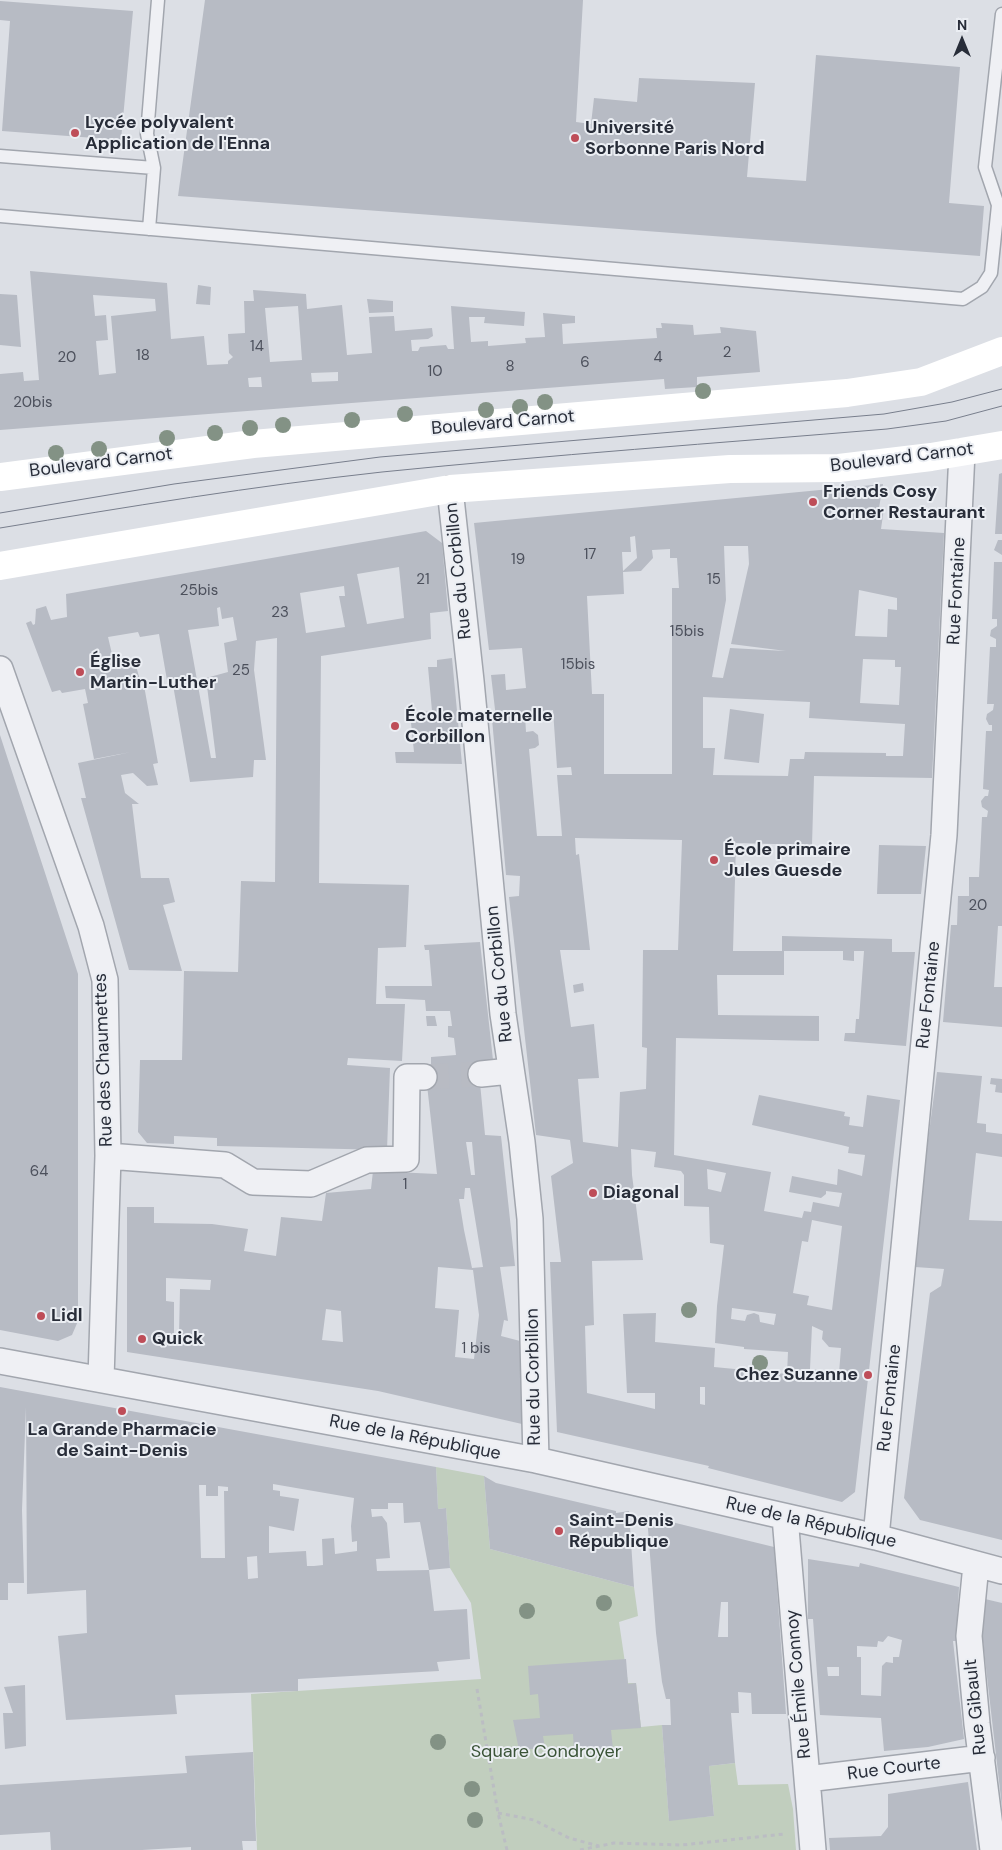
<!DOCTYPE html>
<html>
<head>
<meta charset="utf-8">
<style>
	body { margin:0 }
	#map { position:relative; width:1002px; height:1850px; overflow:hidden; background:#dcdfe5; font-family:"DM Sans",sans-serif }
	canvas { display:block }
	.north { position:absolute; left:937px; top:15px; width:50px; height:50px; -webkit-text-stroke:4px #ebeef3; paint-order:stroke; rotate:0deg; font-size:14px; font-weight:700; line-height:20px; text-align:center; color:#282d39 }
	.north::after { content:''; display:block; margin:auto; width:18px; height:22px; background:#282d39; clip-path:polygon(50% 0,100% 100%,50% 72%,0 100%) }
</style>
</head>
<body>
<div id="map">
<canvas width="1002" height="1850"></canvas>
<div class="north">N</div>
</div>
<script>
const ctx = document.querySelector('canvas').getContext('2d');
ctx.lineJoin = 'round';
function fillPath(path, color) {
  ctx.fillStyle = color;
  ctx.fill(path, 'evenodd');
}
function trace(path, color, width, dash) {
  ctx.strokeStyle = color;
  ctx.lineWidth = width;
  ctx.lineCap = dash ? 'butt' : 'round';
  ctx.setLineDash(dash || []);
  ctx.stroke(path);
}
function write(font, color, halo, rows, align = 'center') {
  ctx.font = font + ' "DM Sans",sans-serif';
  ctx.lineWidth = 4;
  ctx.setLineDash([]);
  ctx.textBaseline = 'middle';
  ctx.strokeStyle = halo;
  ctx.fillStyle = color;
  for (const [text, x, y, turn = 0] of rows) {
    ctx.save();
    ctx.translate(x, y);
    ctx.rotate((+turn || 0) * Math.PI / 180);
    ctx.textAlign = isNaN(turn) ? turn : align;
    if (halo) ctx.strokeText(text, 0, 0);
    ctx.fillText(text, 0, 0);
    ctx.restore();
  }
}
fillPath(new Path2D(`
	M436 1467 484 1476 490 1549 634 1587 638 1616 619 1622 628 1683H636L641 1727 662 1725 669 1820 714 1816 709 1766 735 1763 738 1785 788 1784 793 1809 796 1850H257L251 1694 481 1679 471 1603 450 1568 446 1508 438 1509Z`), '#c1cebe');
fillPath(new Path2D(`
	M205 0H583L576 122 591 124 594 98 637 102 639 78 755 83 747 177 806 181 816 55 960 67 949 203 984 206 980 256 178 196Z
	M0 1 133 11 121 140 2 131 10 21 0 20Z
	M30 271 167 283 171 339 204 336 207 365 228 364V361L233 357 229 353 228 334 245 333 244 301H254L253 290 306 294 307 309 342 305 347 355 372 353 369 317 394 316 395 331 432 328 433 336 428 339 411 340 412 351H418L420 347 446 345 448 349H454L451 306 525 312 524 326 484 323 485 317H469L471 342 488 341V346L526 343 525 338 545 337 543 313 575 316V323L562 324 563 344 657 338 656 328H662L661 323 693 325 694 335 721 333 720 327 756 331 760 372 697 377V387L665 389 664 379 0 430V374L23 372 24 381 39 380ZM93 295 155 299 156 311 111 316 116 373 99 375 96 341 108 340 106 315 95 316ZM298 306 302 360 270 362 265 308ZM338 372V381L312 382 311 373ZM261 377 262 387H249L248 378Z
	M198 285 211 287 210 305 196 304Z
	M0 294 17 295 21 347 0 345Z
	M367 299 393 301V312L369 313Z
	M1002 473V534H995L999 474Z
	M883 484 879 508H884L881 529 944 533 932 778 814 776 812 845 736 843 733 951H782V936L892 939V952H915L906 1046 844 1041 845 1033H855L856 1019H859L864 951H854V961L843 960V951H784V975H717L718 1015 819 1016V1041L676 1038 674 1155 771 1172 764 1211 802 1218 804 1211 811 1212 813 1202 839 1207 842 1193 826 1191V1194L821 1198 789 1192 792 1176 837 1185 838 1169 862 1176 865 1155 848 1153 849 1147 841 1145 752 1125 759 1095 845 1112 844 1116 850 1117 849 1125 863 1127 867 1095 900 1100 855 1492 842 1502 708 1468 709 1466 557 1432 550 1262H561L551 1176 573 1163 570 1140 536 1135 509 897 519 896 520 876 506 875 492 719 496 718 491 675 505 674 506 690 526 688 522 648 489 650 474 523ZM635 536 637 558 623 571 622 552H631L630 537ZM724 546H748L749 564 731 644 786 651 730 648 723 678 712 677 726 600ZM670 549V558H677L679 588H672V774H604V694H592L587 596 624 594 623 572 641 571 653 558 652 550ZM859 590 897 598V610L888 609 887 637 855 636ZM863 659 895 660V667H901L899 705 860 703ZM703 697 810 702 809 718 905 724 903 756H886V753L805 752 804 759H790L788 776 713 775 715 748H703ZM553 710 557 768 571 767 572 775H557L562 836H537L529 749 535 748 539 745 538 735 533 731 526 732 525 715ZM575 838 682 840 678 950H643L642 1047 647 1048 646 1089 620 1092 618 1147 583 1142 578 1079 599 1078 594 1024 571 1027 560 950H590L579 854 576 855ZM631 1149 656 1152 654 1167 681 1171 684 1175V1206L709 1207 710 1243 724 1245 717 1306 715 1343 744 1347V1349L788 1352 787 1374 714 1367 715 1348 655 1342 656 1313 623 1314 627 1393H655V1409L587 1393 585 1326 594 1325 592 1261 643 1260 632 1175ZM707 1169 726 1173 721 1192 708 1189ZM812 1220 842 1226 832 1310 807 1305 809 1296 793 1293 802 1241 808 1242ZM732 1308 776 1314 774 1325 760 1322 759 1315 754 1313 747 1315 745 1321 731 1319ZM812 1326 823 1331 822 1339 829 1347 841 1348 839 1373 810 1369ZM700 1387H705V1405L700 1404Z
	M426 531 442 543 448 611 430 613 431 639 321 656 319 883 409 885 406 947 378 948 376 1004H405L402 1061 348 1058 347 1065 390 1068 387 1150 217 1146V1138L174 1136V1144L147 1143 138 1132 140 1060H182L184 971 238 972 241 881 275 882 277 638 256 641 254 670 266 760H254L253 777 190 782 173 685 168 686 159 634 140 637 138 632 108 637 112 654 118 653 122 659 136 666 140 680H143L158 763 153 764 158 785 147 786 133 773 121 775 125 793 139 804H132L141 878H169L175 902 163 905 182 971 129 970 81 798H86L78 763 131 752 94 759 83 704 88 703 85 689 62 693 60 690 52 692 26 623 31 621 33 625 35 624 36 609 46 606 51 620 67 617 66 594ZM399 567 404 618 367 624 357 574ZM344 586 345 596H339L345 627 306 633 300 593ZM220 607 222 619 233 617 237 640 224 643 228 672 206 678 216 758H211L188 630 219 626 217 608Z
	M998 540H1002V555L994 550Z
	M994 562H1002V926H998L994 987H1002V1027L943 1022 951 925H957L958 896H969V877H979L982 817H987L988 811 982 807 981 801 985 796H988L989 790 983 789 986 731H992V725H989L986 719 987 714 993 710 994 704H987L990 647H996V639L990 636 991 630 997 626V619H992Z
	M452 658 462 764 396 763 395 752H414L410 713 432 711 428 667H437V660Z
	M730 709 764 714 759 763 724 759Z
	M0 735 78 974V1321L72 1335 58 1341 0 1330Z
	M879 845 926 846 921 894H877Z
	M480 942 493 1060 478 1062 485 1135 501 1136 515 1266 500 1267 508 1321 504 1320 501 1336 520 1341 522 1424 378 1391 127 1352V1207H154V1223L212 1224 248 1229 244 1251 276 1256 281 1217 322 1221 326 1193 371 1189 373 1171 437 1174 425 1067 431 1066V1057L456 1055 454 1038 448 1037V1026H452L450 1011H426L425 1000 386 998 385 986H432L429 950H425L424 945ZM466 1142H472L475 1175H471ZM465 1188H470L483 1267 472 1268 464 1230 459 1199H464ZM438 1267 473 1270 479 1315 474 1359 455 1357 459 1310 435 1308ZM166 1278 211 1280 210 1290 180 1289 179 1336H174V1302L166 1301ZM326 1309 341 1311 343 1342 322 1340Z
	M583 983 584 991 574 993 573 985Z
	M426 1016H435L437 1026H427Z
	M937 1072 982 1076 977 1123 986 1124V1132L1002 1134V1157L976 1153 969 1220 1002 1221V1540L920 1520 904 1498 930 1293 941 1286 944 1269 915 1267 920 1217H918Z
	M991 1078 1002 1079V1093L995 1092 996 1085 990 1084Z
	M0 1387 436 1467 438 1509 446 1508 450 1568 429 1570 420 1522 404 1523 403 1503H388V1509H371L372 1517 382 1516 387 1523 390 1558 376 1559 377 1571 429 1570 434 1611 467 1609 470 1659 437 1662 439 1671 298 1679V1691L175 1695 177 1714 66 1720 58 1636 87 1633 86 1590 27 1594 26 1407 22 1510 24 1583H8V1600H0ZM273 1484 354 1498 351 1526 352 1542 357 1541V1551L335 1554 334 1538 322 1539 323 1565 314 1566H307L306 1551 269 1553V1526L294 1531 299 1499 280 1496V1491L273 1490ZM199 1485H206V1496H218V1486L228 1487V1491H224L225 1558H201ZM257 1556 258 1578 248 1579 247 1557Z
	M484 1476 496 1483 603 1508 616 1511V1513L629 1511 634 1587 490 1549Z
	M647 1516 774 1547 786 1714H752L751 1693 738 1692 739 1713H731L735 1763 709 1766 714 1816 669 1821 662 1725H671L670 1699H666L662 1682 656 1633ZM721 1602H728V1637H718Z
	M808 1559 859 1567 860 1563 959 1587 956 1641H953L964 1739 928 1747 884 1751 881 1718 820 1715 813 1619H808ZM888 1636 902 1640 899 1657H893V1663L886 1662 882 1666 881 1696 861 1695V1657H857V1646L877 1647 878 1641 883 1642ZM827 1667H839V1676H828Z
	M985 1599 1002 1603V1807L979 1607Z
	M626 1659 628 1684 636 1683 641 1728 611 1730 613 1749 574 1752 573 1734 543 1736 545 1748 519 1750 513 1720 540 1718 538 1694 530 1695 528 1666Z
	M25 1685 26 1746 5 1749 3 1713H13L4 1687Z
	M253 1752 256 1841H242L243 1850H191V1847L142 1850H51L50 1832 0 1835V1785L187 1773 185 1756Z
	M968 1782 977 1850H830L829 1838 881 1836 888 1827V1794Z`), '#b7bbc4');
trace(new Path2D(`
	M424 1077 481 1074`), '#b8bbc3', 25, [25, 12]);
const lane = new Path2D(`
	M0 156 154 168
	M0 216 963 299 982 287 991 273 998 205 985 167 1002 14
	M149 229 154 168 147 134 158 0`);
const street = new Path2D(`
	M450 489 471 681 503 1014 522 1142 530 1219 536 1460
	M0 669 91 926 105 980 108 1156 101 1379
	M481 1074 510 1071
	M108 1156 225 1165 253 1182 311 1184 367 1160 406 1159 407 1077H424
	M0 1361 536 1460 876 1537 1002 1571
	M785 1517 813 1850
	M876 1537 944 835 962 452
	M976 1565 969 1636 977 1724 993 1850
	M807 1779 982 1758`);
trace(lane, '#a2a6ae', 15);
trace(street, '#a2a6ae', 28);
trace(new Path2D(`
	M477 1689 498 1813 507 1850
	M498 1813 534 1820 569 1838 599 1846
	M580 1850 614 1843 682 1845 784 1834`), '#bbbdc3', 3, [4, 4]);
trace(lane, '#eff0f4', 12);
trace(street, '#eff0f4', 25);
trace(new Path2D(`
	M0 477 253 444 847 393 921 382 1002 351
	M0 566 450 489 730 469 839 468 931 457 1002 445`), '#fff', 28);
trace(new Path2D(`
	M0 513 174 484 380 457 884 414 952 402 1002 389
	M0 528C127 507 254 486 382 472 550 455 719 443 887 429L946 421 1002 406`), '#787e8c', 1);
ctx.fillStyle = '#839285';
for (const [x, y] of [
	[703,391],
	[545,402],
	[520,407],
	[486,410],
	[405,414],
	[352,420],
	[283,425],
	[250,428],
	[215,433],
	[167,438],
	[99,449],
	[56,453],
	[689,1310],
	[760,1363],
	[604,1603],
	[527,1611],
	[438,1742],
	[472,1789],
	[475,1820]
]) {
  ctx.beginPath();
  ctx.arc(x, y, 8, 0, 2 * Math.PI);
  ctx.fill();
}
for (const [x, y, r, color] of [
	[75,133,5,"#be4d58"],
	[575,138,5,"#be4d58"],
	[813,502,5,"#be4d58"],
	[80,672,5,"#be4d58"],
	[395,726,5,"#be4d58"],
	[714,860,5,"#be4d58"],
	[593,1193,5,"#be4d58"],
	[41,1316,5,"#be4d58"],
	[142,1339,5,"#be4d58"],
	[868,1375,5,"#be4d58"],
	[122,1411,5,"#be4d58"],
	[559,1531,5,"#be4d58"]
]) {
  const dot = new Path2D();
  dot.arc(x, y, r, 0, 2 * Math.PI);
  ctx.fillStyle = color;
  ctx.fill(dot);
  trace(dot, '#ebeef3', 2);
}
write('15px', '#4c505c', null, [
	["14",257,347],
	["2",727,353],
	["18",143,356],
	["20",67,358],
	["4",658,358],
	["6",585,363],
	["8",510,367],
	["10",435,372],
	["20bis",33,403],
	["17",590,555],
	["19",518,560],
	["21",423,580],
	["15",714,580],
	["25bis",199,591],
	["23",280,613],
	["15bis",687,632],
	["15bis",578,665],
	["25",241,671],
	["20",978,906],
	["64",39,1172],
	["1",405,1185],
	["1 bis",476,1349]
]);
write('bold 18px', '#282d39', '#ebeef3', [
	["Lycée polyvalent",85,123],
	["Application de l'Enna",85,144],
	["Université",585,128],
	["Sorbonne Paris Nord",585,149],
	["Friends Cosy",823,492],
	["Corner Restaurant",823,513],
	["Église",90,662],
	["Martin-Luther",90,683],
	["École maternelle",405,716],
	["Corbillon",405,737],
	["École primaire",724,850],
	["Jules Guesde",724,871],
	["Diagonal",603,1193],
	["Lidl",51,1316],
	["Quick",152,1339],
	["Chez Suzanne",858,1375,"right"],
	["La Grande Pharmacie",122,1430,"center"],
	["de Saint-Denis",122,1451,"center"],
	["Saint-Denis",569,1521],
	["République",569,1542]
], 'left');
write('18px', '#282d39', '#ebeef3', [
	["Boulevard Carnot",503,423,-5],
	["Boulevard Carnot",902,458,-7],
	["Boulevard Carnot",101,463,-7],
	["Rue du Corbillon",459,571,-96],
	["Rue Fontaine",957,591,-87],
	["Rue du Corbillon",500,974,-96],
	["Rue Fontaine",929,995,-84],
	["Rue des Chaumettes",104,1060,-92],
	["Rue du Corbillon",534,1377,-91],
	["Rue Fontaine",890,1398,-84],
	["Rue de la République",415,1438,11],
	["Rue de la République",811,1523,13],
	["Rue Émile Connoy",799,1684,-95],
	["Rue Gibault",976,1707,-96],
	["Rue Courte",894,1769,-7]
]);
write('18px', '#3a5337', '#ebeef3', [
	["Square Condroyer",546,1752]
]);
</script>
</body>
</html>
